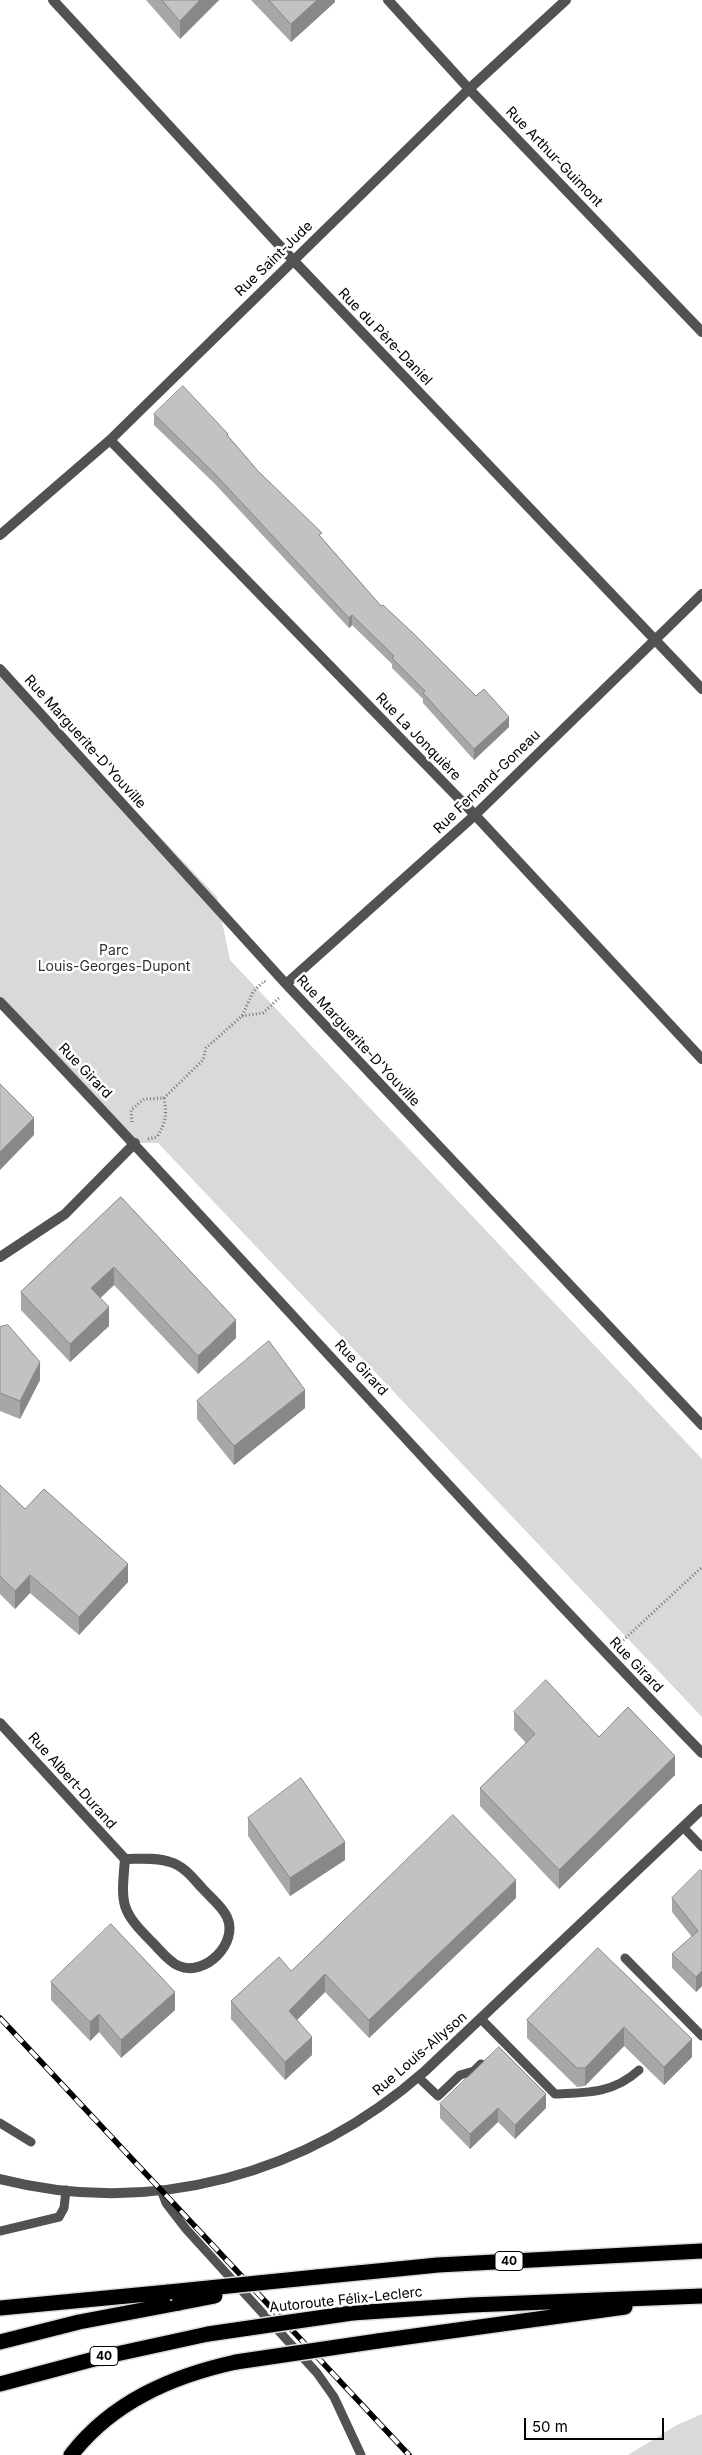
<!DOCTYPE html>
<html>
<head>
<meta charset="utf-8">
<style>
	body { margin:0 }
	#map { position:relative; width:702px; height:2455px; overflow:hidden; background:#fff; font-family:Inter,sans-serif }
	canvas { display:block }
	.scale { position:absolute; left:524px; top:2418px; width:140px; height:22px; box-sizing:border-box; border:2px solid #000; border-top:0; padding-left:6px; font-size:15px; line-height:18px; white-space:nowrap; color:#000; -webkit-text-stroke:4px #fff; paint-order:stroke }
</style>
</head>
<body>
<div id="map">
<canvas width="702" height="2455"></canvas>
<div class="scale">50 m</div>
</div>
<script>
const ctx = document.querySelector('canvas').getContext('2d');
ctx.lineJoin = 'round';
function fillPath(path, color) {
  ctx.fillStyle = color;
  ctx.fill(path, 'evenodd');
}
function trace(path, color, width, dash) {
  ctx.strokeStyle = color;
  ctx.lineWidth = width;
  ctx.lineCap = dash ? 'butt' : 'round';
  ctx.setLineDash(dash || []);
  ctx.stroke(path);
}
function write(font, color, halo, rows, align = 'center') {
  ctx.font = font + ' Inter,sans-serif';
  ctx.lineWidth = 5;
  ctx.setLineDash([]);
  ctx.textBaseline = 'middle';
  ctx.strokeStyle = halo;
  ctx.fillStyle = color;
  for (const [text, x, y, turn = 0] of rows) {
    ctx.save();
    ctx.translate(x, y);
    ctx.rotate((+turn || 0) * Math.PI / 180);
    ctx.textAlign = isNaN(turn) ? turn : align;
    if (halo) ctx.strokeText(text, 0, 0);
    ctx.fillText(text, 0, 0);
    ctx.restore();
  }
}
fillPath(new Path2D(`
	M0 667 217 897 230 960 702 1459V1717L158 1143H135L0 1006Z
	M702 2414V2455H628L677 2425Z`), '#d9d9d9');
const highway = new Path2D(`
	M317 2277 438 2265 702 2251
	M0 2308 169 2292
	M352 2313 471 2305 702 2296
	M378 2341 625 2307
	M0 2342 79 2322 179 2303
	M0 2384 98 2358 208 2334
	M71 2455C112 2402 172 2376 236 2362`);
trace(highway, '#dbdbdb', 18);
trace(new Path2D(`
	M242 1016 263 1013 280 997
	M132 1122 131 1110 144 1099 164 1098 203 1060 206 1048 242 1016 253 992 264 981 267 982
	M148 1139 157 1137C166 1122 167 1115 164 1098
	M618 1645 702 1567`), '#747474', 3, [1, 2.5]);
trace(new Path2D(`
	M683 1827 702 1847
	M625 1958 702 2036
	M481 2019 555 2094C588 2093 614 2093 639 2070
	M418 2077 438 2096 460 2075 474 2071 481 2064
	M0 2123 31 2142
	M161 2190 166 2203 186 2229 317 2373 334 2397 361 2455
	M0 2231 59 2217 64 2208 66 2190`), '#525252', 9);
trace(new Path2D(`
	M53 0 293 260 702 689
	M388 0 469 89 702 332
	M110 440 475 815 702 1059
	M0 535 110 440 469 89 566 0
	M0 669 286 984 702 1425
	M286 984 475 815 702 594
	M0 1002C237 1250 463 1507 702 1753
	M0 1257 65 1214 135 1143
	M0 1723 125 1859
	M125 1859C139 1859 156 1857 170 1862 184 1866 193 1878 202 1888 210 1897 222 1906 227 1917 239 1943 205 1977 179 1966 169 1962 161 1951 153 1943 120 1910 121 1905 125 1859Z
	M0 2179C153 2218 308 2174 425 2071L702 1809`), '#525252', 10);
trace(highway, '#000', 15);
const rail = new Path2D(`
	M0 2018 409 2455`);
trace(rail, '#000', 5.5);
trace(rail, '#fff', 4, [11]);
const highwayBridge = new Path2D(`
	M169 2292 317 2277
	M179 2303 215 2296
	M208 2334 352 2313
	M236 2362 378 2341`);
trace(highwayBridge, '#dbdbdb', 18, []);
trace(highwayBridge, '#000', 15);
fillPath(new Path2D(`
	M146 0H219L180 39Z
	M251 0H335V2L291 42Z
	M154 414 228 436 258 471 322 538 381 606 509 727 474 760 423 703V699L392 668V664L352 625 349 628 215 484 154 425Z
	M121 1197 236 1338 198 1374 114 1285 100 1298 109 1326 70 1362 21 1310V1292Z
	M0 1327 40 1380 20 1419 0 1411Z
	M197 1401 305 1408 234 1465 197 1419Z
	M0 1485 25 1509 128 1582 79 1635 30 1593 15 1609 0 1594Z
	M514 1712 599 1737 675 1775 559 1889 480 1806V1788L526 1743 514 1730Z
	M248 1818 345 1860 290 1896 248 1836Z
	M702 1871V1986L696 1992 672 1968V1954L692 1937 672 1912V1898Z
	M516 1898 369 2038 325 1992 297 2020 312 2055 285 2080 231 2019V2001L291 1971Z
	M598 1948 692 2057 664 2085 624 2046 585 2086 577 2087 527 2038V2020Z
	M51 1982 175 2010 121 2058 99 2032 90 2041 51 2000Z
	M440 2104 546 2108 515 2139 498 2122 470 2149 440 2118Z`), '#a7a7a7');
fillPath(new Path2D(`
	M200 0H219L180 39V21Z
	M317 0H335V2L291 42V24Z
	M352 615V625L349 628V618Z
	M509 717V727L474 760V749Z
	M34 1118V1135L0 1170V1152Z
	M114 1267V1285L91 1307V1288Z
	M109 1307V1326L70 1362V1344Z
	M236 1320V1338L198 1374V1356Z
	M40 1362V1380L20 1419V1401Z
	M305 1390V1408L234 1465V1446Z
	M128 1564V1582L79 1635V1617Z
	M30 1575V1593L15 1609V1591Z
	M675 1756V1775L559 1889V1870Z
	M345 1842V1860L290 1896V1878Z
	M516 1880V1898L369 2038V2020Z
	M702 1971V1986L696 1992V1977Z
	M325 1974V1992L289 2028V2011Z
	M175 1992V2010L121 2058V2040Z
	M99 2014V2032L90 2041V2022Z
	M624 2027V2046L585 2086V2068Z
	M312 2037V2055L285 2080V2062Z
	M692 2039V2057L664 2085V2067Z
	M546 2094V2108L515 2139V2125Z
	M498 2108V2122L470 2149V2134Z`), '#888');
const building = new Path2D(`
	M162 0H200L180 21Z
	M269 0H317L291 24Z
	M183 386 228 434 227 435 258 471 322 533 319 535 381 606 383 605 415 635 476 696 484 689 509 717 474 749 423 693 425 691 392 658 394 656 352 615 349 618 215 474 154 414Z
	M0 1084 34 1118 0 1152Z
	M121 1197 236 1320 198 1356 114 1267 91 1288 109 1307 70 1344 21 1292Z
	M8 1325 40 1362 20 1401 0 1393V1327Z
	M269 1341 305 1390 234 1446 197 1401Z
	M0 1485 25 1509 44 1489 128 1564 79 1617 30 1575 15 1591 0 1576Z
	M546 1680 599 1737 628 1707 675 1756 559 1870 480 1788 535 1734 514 1712Z
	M301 1778 345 1842 290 1878 248 1818Z
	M453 1815 516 1880 369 2020 325 1974 289 2011 312 2037 285 2062 231 2001 279 1957 291 1971Z
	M700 1870 702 1871V1971L696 1977 672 1954 698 1931 672 1898Z
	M111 1924 175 1992 121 2040 99 2014 90 2022 51 1982Z
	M598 1948 692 2039 664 2067 624 2027 585 2068H577L527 2020Z
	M499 2047 546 2094 515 2125 498 2108 470 2134 440 2104Z`);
fillPath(building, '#c2c2c2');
trace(building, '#888', 1);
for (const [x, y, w] of [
	[509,2261,28],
	[104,2356,28]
]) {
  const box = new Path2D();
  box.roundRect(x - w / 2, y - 9.5, w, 19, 4);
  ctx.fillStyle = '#fff';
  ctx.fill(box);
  trace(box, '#000', 1);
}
write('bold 12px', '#000', null, [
	["40",509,2261],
	["40",104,2356]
]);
write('14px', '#000', '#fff', [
	["Rue Arthur-Guimont",554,157,46],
	["Rue Saint-Jude",274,259,-44],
	["Rue du Père-Daniel",385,337,46],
	["Rue La Jonquière",418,737,46],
	["Rue Marguerite-D'Youville",85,742,48],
	["Rue Fernand-Goneau",487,782,-44],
	["Rue Marguerite-D'Youville",358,1041,47],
	["Rue Girard",85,1071,46],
	["Rue Girard",361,1368,47],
	["Rue Girard",636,1665,46],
	["Rue Albert-Durand",72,1781,48],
	["Rue Louis-Allyson",420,2054,-41],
	["Autoroute Félix-Leclerc",346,2300,-6]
]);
write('14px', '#303030', '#fff', [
	["Parc",114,951],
	["Louis-Georges-Dupont",114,967]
]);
</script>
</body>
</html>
